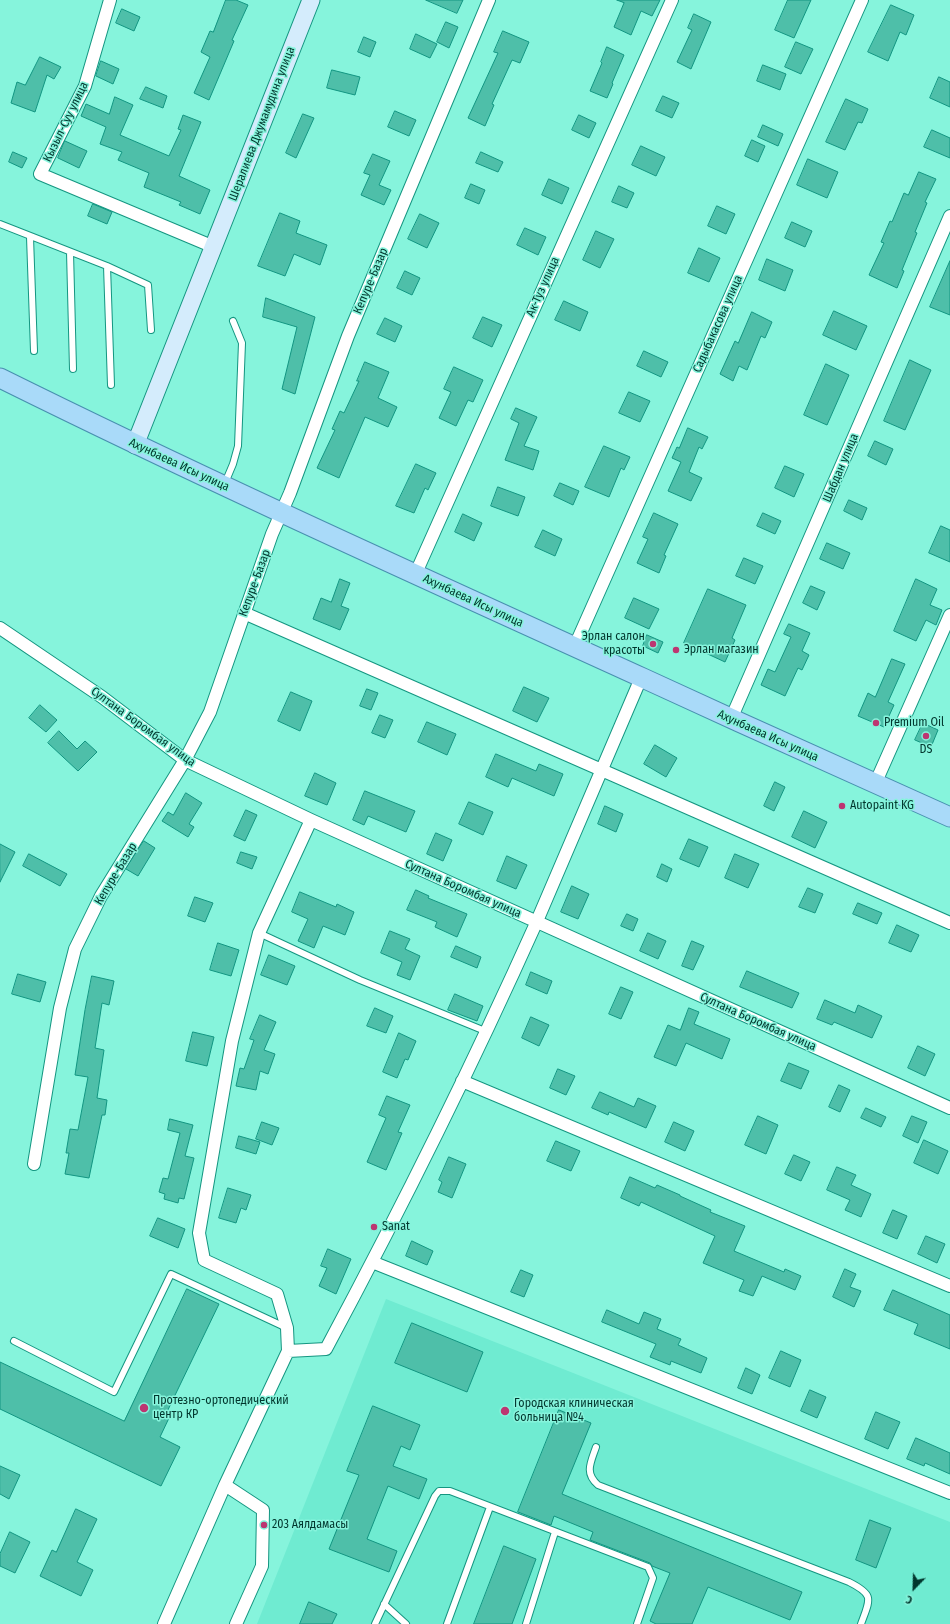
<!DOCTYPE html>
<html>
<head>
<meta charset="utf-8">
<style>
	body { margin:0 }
	#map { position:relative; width:950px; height:1624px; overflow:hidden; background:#86f4dc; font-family:"Fira Sans Condensed",sans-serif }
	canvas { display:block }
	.north { position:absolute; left:894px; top:1568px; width:40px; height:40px; -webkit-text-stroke:3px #86f4dc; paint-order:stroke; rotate:203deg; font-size:11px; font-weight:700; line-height:16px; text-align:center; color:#01362d }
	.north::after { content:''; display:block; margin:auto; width:14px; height:18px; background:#01362d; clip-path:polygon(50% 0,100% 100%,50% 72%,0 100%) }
</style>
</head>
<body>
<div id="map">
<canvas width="950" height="1624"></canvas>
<div class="north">С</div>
</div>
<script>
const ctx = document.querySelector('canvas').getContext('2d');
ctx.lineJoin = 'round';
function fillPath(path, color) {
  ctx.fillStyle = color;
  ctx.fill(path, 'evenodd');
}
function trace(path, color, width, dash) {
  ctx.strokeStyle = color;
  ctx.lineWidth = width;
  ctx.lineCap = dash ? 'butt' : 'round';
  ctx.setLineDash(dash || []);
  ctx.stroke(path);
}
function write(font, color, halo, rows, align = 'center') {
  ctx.font = font + ' "Fira Sans Condensed",sans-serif';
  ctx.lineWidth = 3;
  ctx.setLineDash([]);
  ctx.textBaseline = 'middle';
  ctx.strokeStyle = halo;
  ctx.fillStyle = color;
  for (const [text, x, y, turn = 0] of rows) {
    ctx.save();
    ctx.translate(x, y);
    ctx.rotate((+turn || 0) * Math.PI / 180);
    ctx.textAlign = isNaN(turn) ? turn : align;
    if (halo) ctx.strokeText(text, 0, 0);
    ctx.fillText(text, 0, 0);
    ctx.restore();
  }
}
fillPath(new Path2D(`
	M386 1299 950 1522V1624H257Z`), '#6febd1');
const building = new Path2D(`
	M226 0H236L248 5 232 40 234 41 209 100 194 93 210 57 201 52 210 31 213 32Z
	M426 0H463L457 13Z
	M617 0H660L652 16 641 11 631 35 614 27 624 3Z
	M788 0H811L794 38 775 30Z
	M891 5 914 15 906 35 900 32 888 61 868 52Z
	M122 9 140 17 134 31 116 23Z
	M694 14 711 22 691 69 677 62 692 30 688 28Z
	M446 22 458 27 449 48 437 42Z
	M503 31 529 42 520 63 512 60 492 104 494 105 485 126 468 118 498 53 494 52Z
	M416 34 437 44 430 58 410 49Z
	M364 37 376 42 370 57 358 52Z
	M796 42 813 49 801 74 785 67Z
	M607 47 624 55 612 83 613 84 607 98 590 91 602 63 601 62Z
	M40 57 61 67 54 79 47 75 35 112 11 103 17 82 25 85Z
	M101 61 119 69 113 84 96 76Z
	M763 65 786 74 780 90 757 81Z
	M332 70 360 77 355 95 327 88Z
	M939 77 950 82V107L930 98Z
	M146 87 167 96 163 108 140 99Z
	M663 96 679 103 672 118 656 111Z
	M115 97 133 105 120 135 169 156 181 130 178 129 183 115 201 122 179 176 210 190 200 214 179 205 181 202 144 187 149 173 118 160 122 152 100 144 106 127 81 116 86 104 109 114Z
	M846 99 868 109 862 123 858 122 845 150 826 142Z
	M395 111 416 120 409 136 388 127Z
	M303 114 314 118 296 158 286 153Z
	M579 115 596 123 589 138 572 130Z
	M763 125 783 134 778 146 758 137Z
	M932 130 950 138V158L924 147Z
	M752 140 765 146 758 162 745 156Z
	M65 141 87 151 79 168 58 158Z
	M641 146 665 157 656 176 632 165Z
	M13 152 27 158 22 168 9 162Z
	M481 152 503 162 498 172 476 163Z
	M373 154 390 161 379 185 391 190 384 205 361 195 370 175 364 173Z
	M808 159 838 172 827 198 797 185Z
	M919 172 936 179 925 202 927 203 915 232 917 233 902 270 904 271 897 288 869 275 884 243 881 242 890 221 892 222 904 193 908 195Z
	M549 179 569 188 562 204 542 195Z
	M471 184 485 190 479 204 465 198Z
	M619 186 634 193 627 208 612 202Z
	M93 204 112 212 107 224 88 216Z
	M717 206 735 214 726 234 708 226Z
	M280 213 300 221 296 233 327 245 320 265 294 254 285 276 258 266Z
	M420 214 439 223 427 248 408 239Z
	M792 222 812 231 805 247 785 238Z
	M525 228 546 237 538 255 517 245Z
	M596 231 614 239 600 268 583 260Z
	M699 248 720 258 709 282 688 273Z
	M767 259 793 270 785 291 759 280Z
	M950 261V315L930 307Z
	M405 271 420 278 412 295 397 288Z
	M266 298 315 317 295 394 282 389 297 327 263 317Z
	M564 301 588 312 580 331 555 320Z
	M834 311 867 326 856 350 823 335Z
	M752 312 772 322 765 338 761 336 747 370 739 366 733 381 720 374 735 341 738 343Z
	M483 317 502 325 492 347 473 338Z
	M385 318 402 326 395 342 377 334Z
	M644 351 668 362 661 377 637 366Z
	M910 360 931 370 905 430 884 421Z
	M365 362 389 372 378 398 397 407 388 427 365 417 339 478 317 468 335 430 332 429 340 411 344 413 359 381H357Z
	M826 364 849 375 827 425 804 415Z
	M454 367 483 380 473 402 468 400 456 426 439 418 451 392 444 389Z
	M629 392 650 401 640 422 619 413Z
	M516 408 537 417 524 446 539 451 533 470 505 460 519 423 511 419Z
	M688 428 708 437 702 449 699 447 689 472 702 478 691 501 668 491 681 462 672 458 677 447 679 448Z
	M875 441 893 449 886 465 868 456Z
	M604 446 630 457 624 470 621 468 609 497 585 487Z
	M416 464 436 473 428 490 425 488 414 513 396 506Z
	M785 466 804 474 794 497 775 488Z
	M560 483 579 491 573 505 554 496Z
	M498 487 525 497 518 516 491 506Z
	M849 500 867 508 862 520 844 511Z
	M654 513 678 524 664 555 666 556 659 573 637 563 648 539 643 537Z
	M763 513 781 521 775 534 757 526Z
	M463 514 482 523 474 541 455 532Z
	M941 526 950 530V562L929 553Z
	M543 530 562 539 555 556 535 547Z
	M827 543 850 553 843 569 820 559Z
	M744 558 763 566 755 584 736 576Z
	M340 579 350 583 341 606 349 609 340 630 313 619 321 598 331 602Z
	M916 579 937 589 930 605 942 610 936 625 926 620 916 641 894 631Z
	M811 586 825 592 817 610 803 603Z
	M708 589 746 605 732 638 735 640 725 662 684 643Z
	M634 598 659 609 649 629 625 618Z
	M789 624 810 633 802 651 809 655 802 670 798 668 785 696 761 685 768 669 775 672 791 637 784 634Z
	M647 635 663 642 658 653 643 646Z
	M892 659 905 664 888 702 894 705 884 727 858 716 868 693 875 697Z
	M524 687 549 698 537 722 513 711Z
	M367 689 378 693 371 710 360 706Z
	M291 692 312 701 300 731 278 721Z
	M40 705 57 720 46 732 29 718Z
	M380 715 393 720 385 738 372 733Z
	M427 722 456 734 447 755 418 742Z
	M923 723 938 730 931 747 915 740Z
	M59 731 77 749 85 741 97 752 78 771 48 743Z
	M655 745 677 758 666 777 644 764Z
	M496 754 536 771 539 764 563 774 554 796 512 778 508 787 486 777Z
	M315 773 336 783 327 805 305 796Z
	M775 782 785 787 774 811 764 806Z
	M365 791 415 811 406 832 368 816 364 825 353 820Z
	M186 793 202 803 189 824 194 827 188 837 162 821 168 812 173 815Z
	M469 802 493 812 483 835 459 824Z
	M605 806 623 814 616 832 598 824Z
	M246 810 257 815 245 841 234 836Z
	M804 811 827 822 815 848 792 837Z
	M436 833 452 840 443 861 427 854Z
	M689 839 708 847 699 867 680 859Z
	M144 841 155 848 138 876 126 869Z
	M0 844 15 852 0 882Z
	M241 852 257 857 252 869 237 863Z
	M29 854 67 874 60 886 23 866Z
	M735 854 759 864 748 888 725 878Z
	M507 856 527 865 516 889 497 881Z
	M662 864 672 869 667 882 657 877Z
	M572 886 589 894 578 919 561 912Z
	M808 888 823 894 815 913 799 907Z
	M416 890 429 896 428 898 467 914 457 937 435 927 437 922 407 910Z
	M300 892 336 907 337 904 354 912 345 935 323 926 314 948 298 941 308 919 292 912Z
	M195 897 213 903 205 922 188 916Z
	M858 903 882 913 877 924 853 914Z
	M627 914 638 919 633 931 621 926Z
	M897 925 919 935 911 952 889 943Z
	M390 931 410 939 405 949 420 956 410 980 397 975 402 962 381 953Z
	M648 933 666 941 658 959 640 951Z
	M692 941 704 946 693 970 682 966Z
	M218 943 239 950 231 976 210 970Z
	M456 946 481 957 477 968 451 957Z
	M269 955 295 966 287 985 261 975Z
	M747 971 799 993 792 1008 740 987Z
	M531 972 552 981 547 994 526 985Z
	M18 974 46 982 40 1002 12 994Z
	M92 976 114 981 109 1005 102 1003 95 1048 104 1050 97 1098 107 1100 105 1115H102L89 1178 65 1174 69 1153H66L70 1129 78 1130 88 1077 75 1075 85 1010Z
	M621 987 633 992 621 1019 609 1014Z
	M455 994 483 1006 477 1021 448 1010Z
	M825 1000 855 1013 858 1005 882 1016 872 1038 834 1022 832 1025 817 1019Z
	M375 1008 393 1016 386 1033 367 1026Z
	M689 1008 699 1012 694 1024 730 1039 722 1059 686 1043 676 1066 654 1057 668 1025 680 1030Z
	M260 1015 276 1022 264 1050 275 1054 268 1074 260 1071 256 1090 236 1086 240 1068 244 1069 254 1040 250 1039Z
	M531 1017 549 1025 539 1046 522 1038Z
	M193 1032 214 1037 207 1066 186 1061Z
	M399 1033 416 1041 408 1060 405 1059 397 1078 383 1072Z
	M918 1046 935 1054 925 1076 908 1068Z
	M789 1063 809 1071 801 1089 781 1081Z
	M558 1069 575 1076 566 1095 550 1088Z
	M839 1085 850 1090 840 1112 829 1107Z
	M600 1092 634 1107 638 1098 656 1106 646 1128 609 1112 608 1115 592 1108Z
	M387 1096 410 1105 398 1132 402 1133 386 1170 367 1162 386 1118 379 1115Z
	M866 1108 886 1117 881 1127 861 1118Z
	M758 1116 778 1125 766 1154 745 1145Z
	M912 1116 927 1122 918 1143 903 1136Z
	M170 1119 193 1125 185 1156 194 1158 184 1199 179 1198 178 1203 164 1199 165 1194 159 1192 163 1178 168 1179 180 1133 168 1130Z
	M262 1122 279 1128 272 1145 256 1139Z
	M674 1122 694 1131 685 1151 665 1142Z
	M239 1136 260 1142 256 1154 236 1148Z
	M924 1140 948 1151 938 1174 914 1163Z
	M556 1141 580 1151 571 1171 547 1161Z
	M794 1155 810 1162 801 1181 785 1174Z
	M449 1157 466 1164 452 1198 438 1192 442 1182 439 1180Z
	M837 1167 856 1175 851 1185 871 1194 861 1217 845 1210 850 1200 827 1190Z
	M630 1177 655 1188 657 1185 680 1195V1196L711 1210 710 1212 745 1226 734 1251 784 1272 785 1269 801 1276 795 1290 762 1276 753 1296 739 1291 744 1280 703 1263 715 1236 641 1202 639 1206 621 1198Z
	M228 1188 251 1195 246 1210 241 1208 236 1223 219 1218Z
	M893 1210 907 1216 897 1239 883 1233Z
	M158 1218 185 1229 178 1248 150 1236Z
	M926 1236 945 1244 937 1263 918 1254Z
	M412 1241 433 1251 427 1265 406 1256Z
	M328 1249 351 1259 336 1294 319 1286 327 1268 321 1266Z
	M845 1269 856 1274 850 1287 861 1291 854 1307 833 1297Z
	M521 1270 533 1275 524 1297 511 1292Z
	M187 1289 219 1304 165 1416 169 1418 160 1437 180 1447 161 1486 0 1409V1362L124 1421Z
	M893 1290 950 1315V1349L914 1334 918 1324 884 1310Z
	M607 1310 639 1324 644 1312 661 1319 657 1329 681 1339 678 1345 707 1358 701 1373 671 1361 670 1365 650 1357 656 1344 602 1322Z
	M412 1323 483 1352 467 1392 395 1363Z
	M781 1351 801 1360 790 1387 769 1378Z
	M746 1368 760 1375 752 1394 738 1388Z
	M810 1390 826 1397 817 1418 801 1411Z
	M373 1406 420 1425 410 1450 401 1446 393 1466 427 1479 419 1499 388 1486 367 1539 397 1551 389 1572 329 1549 359 1475 347 1471Z
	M559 1410 591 1423 562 1494 802 1592 790 1620 708 1587 692 1624H656L650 1621 670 1573 652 1566 650 1563 590 1540 593 1532 554 1516 551 1525 518 1512Z
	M876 1412 900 1422 888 1449 865 1439Z
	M916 1438 950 1453V1474L925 1463 924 1466 907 1459Z
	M0 1466 20 1475 9 1499 0 1494Z
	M76 1509 97 1519 77 1562 93 1570 81 1596 40 1576 52 1550 56 1552Z
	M870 1520 891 1528 876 1568 856 1560Z
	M10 1532 30 1542 15 1573 0 1566V1554Z
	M504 1546 536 1559 512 1624H474Z
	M309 1602 337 1614 332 1624H300Z`);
fillPath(building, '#4ebfa9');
trace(building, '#129581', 1);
const lane = new Path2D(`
	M0 224 107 266 148 285 151 330
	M30 237 34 351
	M70 252 73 369
	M107 266 111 385
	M225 483 233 464 238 446 242 343 233 321
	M259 933 360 980 485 1031
	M14 1341 114 1392 171 1274 287 1328
	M596 1447C591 1462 584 1473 598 1485L849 1582C875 1595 870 1599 861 1624
	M384 1604 406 1624
	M375 1624 435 1496 439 1491H450L648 1567 653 1578 637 1624
	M447 1624 490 1507
	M526 1624 555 1532`);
const street = new Path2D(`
	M110 0 85 86 40 174 214 247
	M415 575 672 0
	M244 613 950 923
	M0 628 102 697 185 760 311 820 950 1108
	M574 648 862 0
	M731 719 950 216
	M875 784 950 615
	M462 1081 950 1286
	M34 1164 60 1008 75 949 101 896 185 760 210 712 272 534 290 493 348 336 489 0
	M372 1262 950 1493
	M288 1351 287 1328 277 1294 204 1260 199 1233 232 1041 259 933 311 820
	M225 1485 288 1351 326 1349C401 1209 472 1066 537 921 572 840 607 759 641 678
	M164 1624 225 1485 263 1510 262 1566 236 1624`);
const secondary = new Path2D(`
	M135 445 311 0`);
const primary = new Path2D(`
	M0 378C212 483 428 580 643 678 745 725 847 771 950 817`);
trace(lane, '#149681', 8);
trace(street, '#149681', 14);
trace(secondary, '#149681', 19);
trace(primary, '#4890af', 21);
trace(lane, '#fff', 6);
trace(street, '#fff', 12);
trace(secondary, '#d4ecfc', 17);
trace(primary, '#a9daf9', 19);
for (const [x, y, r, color] of [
	[653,644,4,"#bd3571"],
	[676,650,4,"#bd3571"],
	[876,723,4,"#bd3571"],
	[926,736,4,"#bd3571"],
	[842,806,4,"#bd3571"],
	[374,1227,4,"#bd3571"],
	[144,1408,5,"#bd3571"],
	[505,1411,5,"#bd3571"],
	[264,1525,4,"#bd3571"]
]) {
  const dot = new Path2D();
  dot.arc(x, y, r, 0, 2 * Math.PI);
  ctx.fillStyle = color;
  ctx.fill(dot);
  trace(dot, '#86f4dc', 1.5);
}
write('12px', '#01362d', '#86f4dc', [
	["Кызыл-Суу улица",66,122,-64],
	["Шералиева Джумамудина улица",262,124,-69],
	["Кепуре-Базар",371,281,-67],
	["Ак-Туз улица",543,287,-66],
	["Садыбакасова улица",718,324,-66],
	["Ахунбаева Исы улица",179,465,25],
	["Шабдан улица",841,468,-67],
	["Кепуре-Базар",255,583,-70],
	["Ахунбаева Исы улица",473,601,25],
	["Султана Боромбая улица",143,727,36],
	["Ахунбаева Исы улица",768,736,24],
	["Кепуре-Базар",116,874,-59],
	["Султана Боромбая улица",463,889,24],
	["Султана Боромбая улица",758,1022,24]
]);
write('12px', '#01362d', '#86f4dc', [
	["Эрлан салон",645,637,"right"],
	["красоты",645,651,"right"],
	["Эрлан магазин",684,650],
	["Premium Oil",884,723],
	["DS",926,750,"center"],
	["Autopaint KG",850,806],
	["Sanat",382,1227],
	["Протезно-ортопедический",153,1401],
	["центр КР",153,1415],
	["Городская клиническая",514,1404],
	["больница №4",514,1418],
	["203 Аялдамасы",272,1525]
], 'left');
</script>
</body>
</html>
